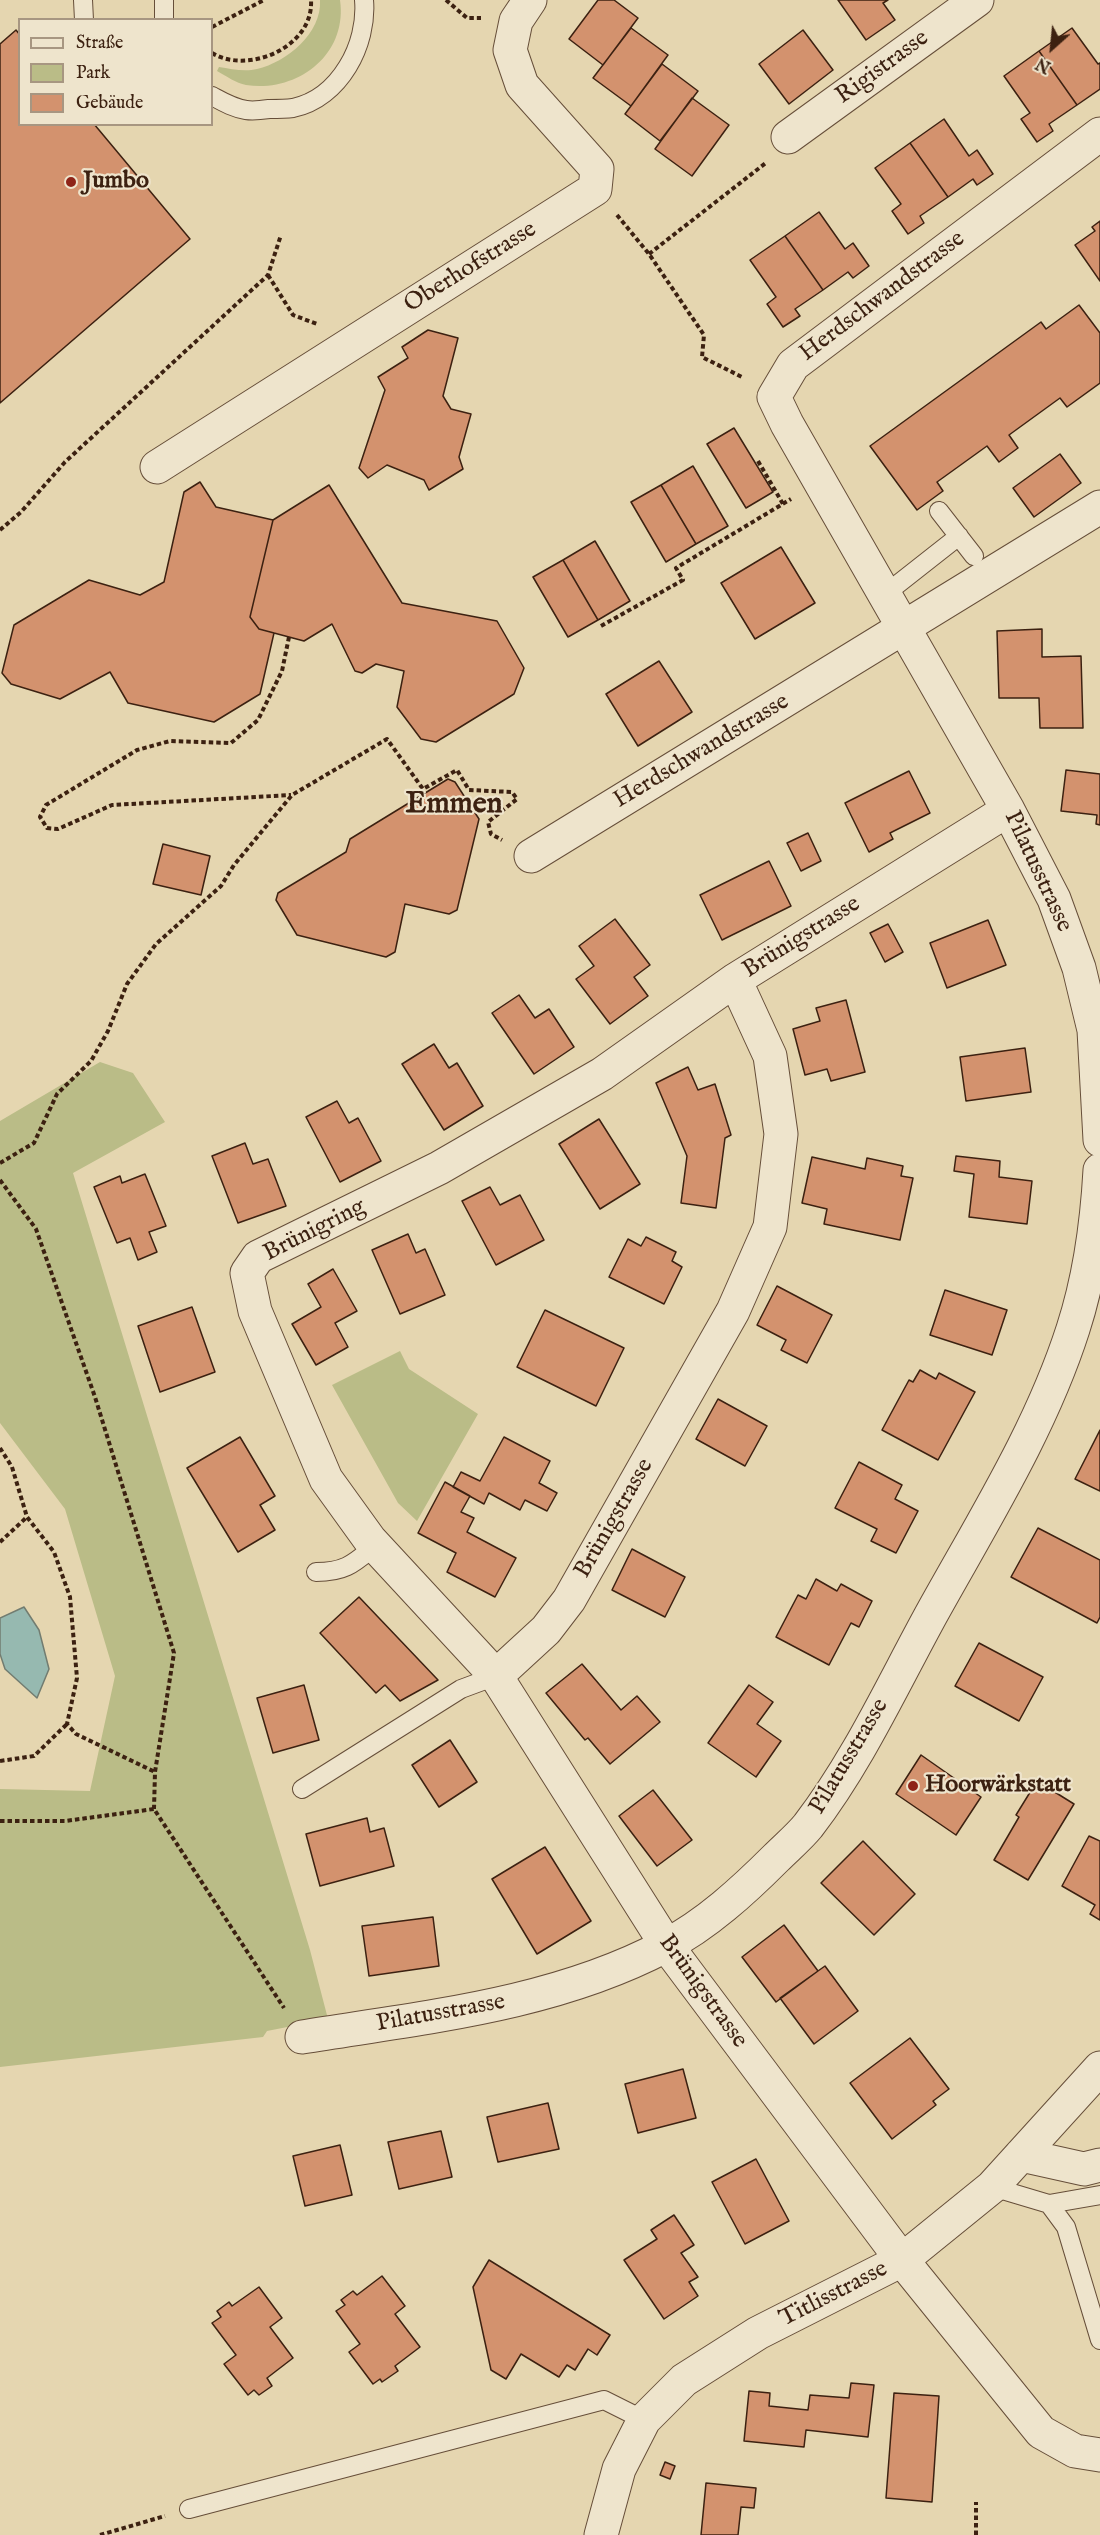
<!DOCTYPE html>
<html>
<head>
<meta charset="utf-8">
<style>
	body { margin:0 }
	#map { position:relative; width:1100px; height:2535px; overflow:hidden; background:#e5d6b0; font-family:"IM FELL English",serif }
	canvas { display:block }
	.legend { position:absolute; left:18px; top:18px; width:195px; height:108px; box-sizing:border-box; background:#eee4cc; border:2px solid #a79681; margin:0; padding:8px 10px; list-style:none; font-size:18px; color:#3c2111 }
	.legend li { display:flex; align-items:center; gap:12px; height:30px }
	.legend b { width:30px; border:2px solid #a79681 }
	.north { position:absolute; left:1022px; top:18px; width:60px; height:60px; -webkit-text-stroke:4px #eee4cc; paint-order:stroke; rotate:207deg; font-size:16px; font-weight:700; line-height:24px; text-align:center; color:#3c2111 }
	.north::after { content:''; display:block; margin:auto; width:21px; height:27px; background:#3c2111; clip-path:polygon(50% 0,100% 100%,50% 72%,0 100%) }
</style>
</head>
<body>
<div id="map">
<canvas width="1100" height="2535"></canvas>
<ul class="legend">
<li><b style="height:8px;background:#eee4cc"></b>Straße</li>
<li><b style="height:16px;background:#babc87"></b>Park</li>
<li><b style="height:16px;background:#d3926e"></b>Gebäude</li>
</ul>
<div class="north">N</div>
</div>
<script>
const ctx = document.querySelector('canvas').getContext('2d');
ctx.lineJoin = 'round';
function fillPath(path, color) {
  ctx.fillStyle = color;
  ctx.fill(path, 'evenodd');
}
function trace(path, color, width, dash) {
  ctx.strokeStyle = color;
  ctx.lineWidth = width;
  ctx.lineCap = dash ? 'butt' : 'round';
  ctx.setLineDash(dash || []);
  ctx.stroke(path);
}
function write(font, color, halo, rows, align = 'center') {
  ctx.font = font + ' "IM FELL English",serif';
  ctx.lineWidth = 4.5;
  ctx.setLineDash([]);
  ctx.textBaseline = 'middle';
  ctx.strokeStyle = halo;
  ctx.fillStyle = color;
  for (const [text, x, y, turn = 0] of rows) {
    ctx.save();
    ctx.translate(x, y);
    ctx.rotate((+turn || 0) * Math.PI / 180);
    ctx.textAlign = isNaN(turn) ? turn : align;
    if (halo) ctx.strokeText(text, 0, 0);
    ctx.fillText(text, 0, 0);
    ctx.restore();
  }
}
fillPath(new Path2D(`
	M320 0H340C348 55 297 93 246 85 236 83 226 76 217 71L219 67C231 69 245 72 257 69 287 62 322 33 320 0Z
	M100 1062 133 1073 165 1122 73 1173 310 1950 328 2019 267 2031 263 2037 0 2067V1789L90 1791 115 1676 65 1509 0 1423V1121Z
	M400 1351 409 1369 478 1414 417 1521 398 1503 332 1385Z`), '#babc87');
const water = new Path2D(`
	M24 1607 39 1630 49 1669 37 1698 5 1669 0 1654V1618Z`);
fillPath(water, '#96b9b0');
trace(water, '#727c70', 1.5);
const building = new Path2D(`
	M598 0H614L638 18 603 65 569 39Z
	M838 0H888L883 3 895 20 866 40Z
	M631 28 668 55 631 106 593 78Z
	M1072 28 1098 64 1100 63V89L1077 105 1039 51Z
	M16 30 20 35V124H94L190 239 0 403V44Z
	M803 30 833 70 789 104 759 64Z
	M1039 51 1077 105 1049 124 1053 131 1037 142 1021 119 1030 113 1004 76Z
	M662 64 698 91 660 141 625 114Z
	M692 98 729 125 692 176 655 149Z
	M944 119 969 156 977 150 993 174 977 185 973 179 948 197 910 143Z
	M910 143 948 197 920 216 924 223 908 234 892 211 901 204 875 168Z
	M819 212 845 249 853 243 869 266 853 278 848 272 823 290 785 236Z
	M1100 221V281L1075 245 1095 231 1092 227Z
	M785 236 823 290 795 309 800 316 783 327 767 304 776 297 750 260Z
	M1079 305 1100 333V383L1067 407 1060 398 1009 435 1018 448 999 462 987 446 937 482 943 491 917 510 870 446 1041 322 1046 329Z
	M428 330 458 338 443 396 451 409 471 414 459 457 463 469 429 490 424 480 387 465 368 478 359 468 385 390 378 377 408 358 402 347Z
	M734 428 773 492 746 508 707 444Z
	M1060 454 1081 483 1034 517 1013 488Z
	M693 466 728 526 696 544 661 485Z
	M200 482 216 507 273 520 250 617 259 629 274 633 260 694 214 722 128 703 110 672 60 699 11 684 2 673 14 625 89 580 140 595 164 582 184 492Z
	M329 485 402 603 497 621 524 668 514 694 436 742 421 739 397 707 404 671 376 664 362 673 355 671 332 624 304 641 259 629 250 617 273 520Z
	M661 485 696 544 666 562 631 502Z
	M595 541 630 601 598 620 563 560Z
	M781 547 815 603 755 639 721 583Z
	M563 560 598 620 568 637 533 577Z
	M1042 629V657L1081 656 1083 728H1040L1039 698H999L997 631Z
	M659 661 692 712 638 746 606 694Z
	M1066 770 1100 774V825L1096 824 1097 815 1061 811Z
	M909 771 930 813 890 833 893 839 869 852 845 803Z
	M448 779 455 782 479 819 457 910 449 914 405 904 395 952 386 957 297 935 276 900 278 893 346 852 350 839Z
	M808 833 821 861 801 871 787 843Z
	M163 844 210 856 201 895 153 884Z
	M769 861 791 906 722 940 700 895Z
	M615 919 650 965 634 977 648 996 610 1024 576 979 594 966 579 946Z
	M988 920 1006 965 947 988 930 943Z
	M888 924 903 952 885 962 870 933Z
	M519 995 535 1018 549 1009 574 1047 534 1074 492 1013Z
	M846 1000 865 1072 831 1081 827 1069 805 1075 793 1029 820 1021 816 1008Z
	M434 1044 449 1068 457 1063 483 1106 444 1130 402 1064Z
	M1025 1048 1031 1092 966 1101 960 1057Z
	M688 1067 698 1090 715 1084 731 1135 725 1138 716 1208 681 1203 687 1156 656 1083Z
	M337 1101 349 1123 358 1118 381 1161 340 1182 306 1117Z
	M599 1119 640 1184 600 1209 559 1144Z
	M245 1143 253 1164 268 1159 286 1206 238 1223 212 1156Z
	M956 1156 1000 1161 999 1177 1032 1181 1027 1224 969 1217 974 1174 954 1171Z
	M812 1157 865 1169 867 1158 903 1166 901 1176 913 1178 900 1240 824 1224 827 1209 802 1203Z
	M145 1174 166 1226 149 1232 157 1252 138 1260 130 1238 117 1243 94 1187 120 1176 122 1183Z
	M490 1187 500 1205 520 1195 544 1240 496 1265 462 1201Z
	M408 1234 416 1253 425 1249 445 1295 400 1314 372 1250Z
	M646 1237 676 1252 672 1261 682 1267 664 1304 609 1277 628 1239 641 1246Z
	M333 1269 357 1311 335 1323 348 1347 316 1365 292 1324 321 1307 308 1284Z
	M777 1286 832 1315 807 1363 781 1350 786 1340 757 1325Z
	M945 1290 1007 1310 992 1355 930 1335Z
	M192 1307 215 1372 160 1392 138 1326Z
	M545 1310 624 1348 596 1406 517 1367Z
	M920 1370 936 1379 939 1373 975 1392 938 1460 882 1430 909 1380 913 1382Z
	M718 1399 767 1426 745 1466 696 1439Z
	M1100 1430V1491L1075 1479Z
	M240 1437 275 1496 260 1505 275 1530 238 1552 187 1468Z
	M504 1437 550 1461 539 1483 557 1493 547 1511 525 1500 520 1510 489 1493 484 1504 453 1487 461 1472 480 1481Z
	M859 1462 902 1485 895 1499 918 1511 896 1553 871 1541 877 1529 835 1508Z
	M445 1482 470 1496 461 1512 474 1518 467 1532 516 1558 495 1597 447 1572 456 1553 418 1533Z
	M1038 1528 1100 1560V1617L1097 1623 1011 1577Z
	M632 1549 685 1577 665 1617 612 1590Z
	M816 1579 837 1591 841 1584 872 1601 859 1627 851 1623 829 1665 776 1637 798 1595 806 1599Z
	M359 1597 438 1680 400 1701 385 1685 376 1693 320 1633Z
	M979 1643 1043 1677 1019 1721 955 1686Z
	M582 1664 621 1710 637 1696 660 1722 610 1764 588 1738 585 1740 546 1693Z
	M304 1685 319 1740 273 1753 257 1698Z
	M749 1685 773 1702 757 1724 781 1741 756 1777 708 1743Z
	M450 1740 477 1782 439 1807 412 1765Z
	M921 1755 981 1797 956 1835 896 1794Z
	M1037 1781 1074 1804 1028 1880 994 1860 1019 1817 1016 1815Z
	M653 1790 692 1840 657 1866 619 1816Z
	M367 1818 370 1832 384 1828 394 1866 320 1886 306 1834Z
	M1089 1836 1100 1841V1920L1090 1914 1095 1905 1062 1886Z
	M863 1841 915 1894 874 1935 821 1883Z
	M545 1847 591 1921 537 1954 492 1879Z
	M433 1917 439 1966 369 1976 362 1926Z
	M784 1925 818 1971 776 2002 742 1957Z
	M825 1966 858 2011 814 2044 780 1998Z
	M910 2038 949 2089 933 2101 936 2105 892 2139 850 2083Z
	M683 2069 696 2118 638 2133 625 2084Z
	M548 2103 559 2149 498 2162 487 2117Z
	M441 2131 452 2177 399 2189 388 2142Z
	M340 2145 352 2195 305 2206 293 2156Z
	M756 2159 789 2221 745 2244 712 2182Z
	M674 2215 694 2245 681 2253 698 2277 689 2282 698 2296 664 2319 624 2260 657 2239 651 2230Z
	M489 2260 610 2335 597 2355 588 2349 575 2370 567 2365 559 2377 521 2354 506 2379 491 2370 473 2287Z
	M382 2276 405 2306 395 2314 420 2347 395 2366 398 2371 382 2382 380 2379 373 2384 349 2352 360 2344 336 2311 345 2305 341 2300 353 2291 357 2295Z
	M259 2287 282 2318 270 2327 293 2358 267 2378 272 2386 259 2395 254 2390 248 2395 224 2364 236 2355 212 2323 221 2317 217 2311 229 2302 232 2306Z
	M851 2383 874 2385 868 2437 806 2430 804 2447 744 2441 749 2391 770 2393 769 2406 808 2410 810 2395 849 2398Z
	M894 2393 939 2396 932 2502 886 2498Z
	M665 2462 675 2466 670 2479 660 2475Z
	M706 2483 756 2488 754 2508 741 2507 738 2535H701Z`);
fillPath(building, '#d3926e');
trace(building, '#3c2111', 1.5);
const service = new Path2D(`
	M83 0 84 20
	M164 20V0
	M212 96C223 102 233 108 246 110 253 111 262 110 269 109 277 109 285 109 293 108 340 98 368 44 364 0
	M939 511 974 556
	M884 595 959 536
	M316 1572C345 1572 353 1564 375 1546
	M302 1789 461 1689 496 1676
	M992 2187 1049 2204 1100 2195
	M1049 2204 1066 2227 1100 2340
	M189 2509 604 2400 644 2420`);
const minor = new Path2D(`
	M1100 134 793 365 774 397 787 424 1008 810 1054 899 1079 968 1094 1030 1100 1140
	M788 137 977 0
	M157 467 595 189 597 169 522 85 510 50 516 21 530 0
	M1008 810 735 980 770 1056 781 1134 770 1227 733 1311 569 1600 546 1630 496 1676 667 1946 902 2260 1041 2432 1075 2451 1100 2455
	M531 856 1100 507
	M496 1676 370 1540 326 1479 255 1311 247 1273 258 1257 439 1168 602 1074 735 980
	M302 2037C425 2017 553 2005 665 1946 706 1925 744 1890 776 1858 787 1847 799 1837 808 1826 858 1761 893 1684 932 1613 983 1521 1041 1429 1073 1329 1090 1277 1097 1224 1100 1170
	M1021 2155 1084 2169 1100 2165
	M601 2535 619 2469 644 2420 684 2380 758 2333 902 2260 992 2187 1100 2068`);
trace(service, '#664e39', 20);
trace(minor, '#664e39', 35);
trace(new Path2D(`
	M446 0 467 18H481
	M212 27 264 0
	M212 53C248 75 314 47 311 0
	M617 215 649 254 704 335 702 357 744 378
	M649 254 767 162
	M268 275 293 315 317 324
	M758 461 783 504
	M0 530 21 512 65 462 268 275 281 235
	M601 626 683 580 676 568 791 499
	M289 637 282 671 258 720 231 743 170 741 137 750 46 805 40 817 47 828 58 829 112 805 291 795
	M0 1163 34 1143 57 1094 91 1061 108 1031 127 984 156 944 221 886 234 865 292 795 387 739 423 789 457 770 469 790 512 792 517 799 488 822 491 834 502 840
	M0 1180 36 1229 95 1397 174 1653 155 1772 154 1809
	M0 1448 12 1467 27 1517 54 1552 70 1597 77 1678 67 1724 76 1734 155 1772
	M0 1542 27 1517
	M0 1761 34 1756 67 1724
	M0 1821H65L154 1809 284 2008
	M100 2535 165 2516
	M976 2535V2502`), '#3c2111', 4, [4.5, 3]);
trace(service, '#eee4cc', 18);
trace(minor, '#eee4cc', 33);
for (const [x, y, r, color] of [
	[71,182,6,"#8f2418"],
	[913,1786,6,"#8f2418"]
]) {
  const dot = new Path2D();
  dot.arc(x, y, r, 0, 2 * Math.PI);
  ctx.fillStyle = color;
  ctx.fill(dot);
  trace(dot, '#eee4cc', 2);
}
write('24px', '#3c2111', '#eee4cc', [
	["Rigistrasse",883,68,-36],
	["Oberhofstrasse",471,268,-32],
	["Herdschwandstrasse",883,297,-37],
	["Herdschwandstrasse",702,752,-31],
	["Pilatusstrasse",1037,872,65],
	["Brünigstrasse",802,938,-32],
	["Brünigring",315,1231,-27],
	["Brünigstrasse",615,1519,-60],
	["Pilatusstrasse",850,1757,-59],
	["Brünigstrasse",702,1992,54],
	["Pilatusstrasse",441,2014,-10],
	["Titlisstrasse",834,2295,-27]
]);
write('bold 24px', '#3c2111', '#eee4cc', [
	["Jumbo",83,182],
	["Hoorwärkstatt",925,1786]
], 'left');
write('bold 30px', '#3c2111', '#eee4cc', [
	["Emmen",454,806]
]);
</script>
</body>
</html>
